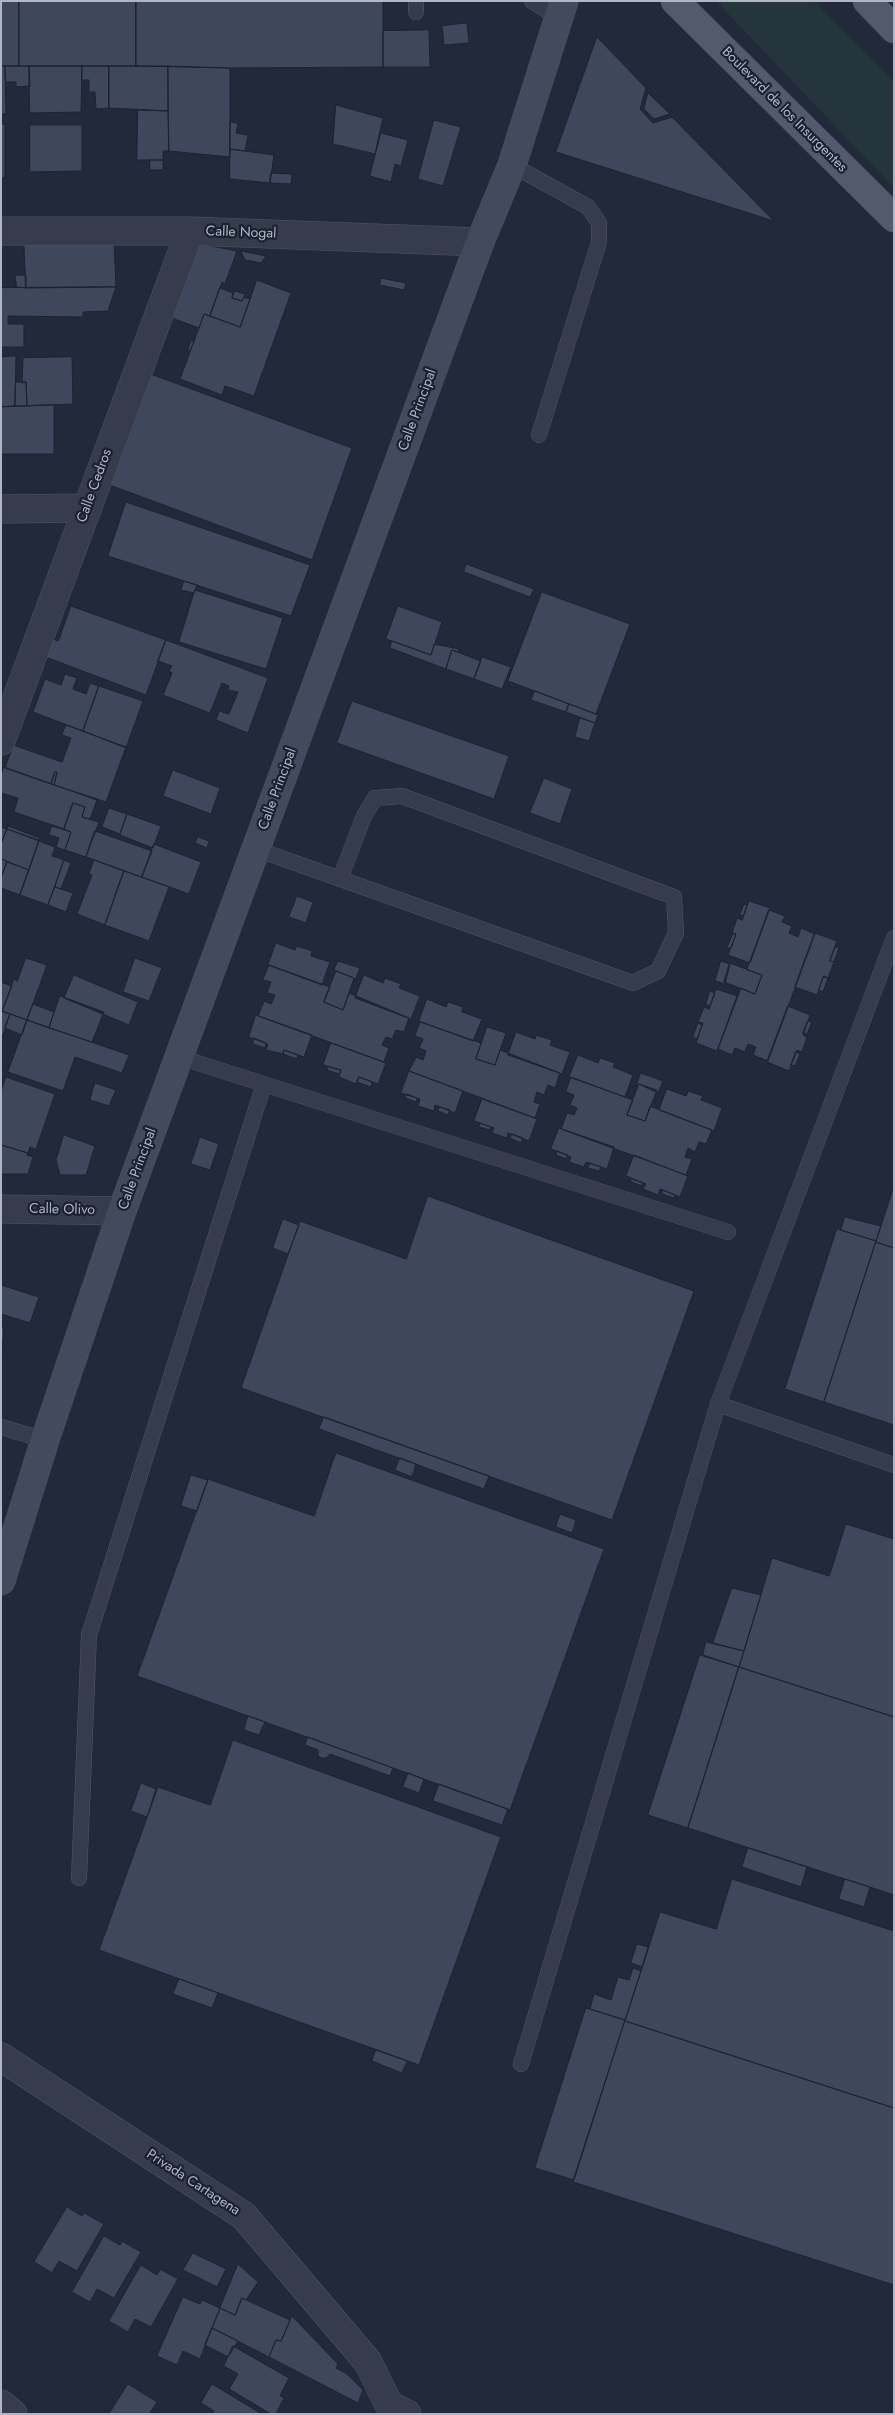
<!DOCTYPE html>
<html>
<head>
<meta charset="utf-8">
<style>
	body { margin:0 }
	#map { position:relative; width:895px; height:2415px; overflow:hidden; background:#22293b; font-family:Jost,sans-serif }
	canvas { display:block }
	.frame { position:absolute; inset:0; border:2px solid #b1b6c7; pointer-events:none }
</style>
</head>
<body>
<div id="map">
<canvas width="895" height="2415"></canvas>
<div class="frame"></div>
</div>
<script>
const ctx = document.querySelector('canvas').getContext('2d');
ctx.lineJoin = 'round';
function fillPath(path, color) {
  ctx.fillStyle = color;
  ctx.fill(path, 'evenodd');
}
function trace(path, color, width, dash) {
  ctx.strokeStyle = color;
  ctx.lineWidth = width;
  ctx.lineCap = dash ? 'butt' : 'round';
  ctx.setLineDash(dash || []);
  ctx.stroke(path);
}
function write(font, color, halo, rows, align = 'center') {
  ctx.font = font + ' Jost,sans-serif';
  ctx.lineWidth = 4.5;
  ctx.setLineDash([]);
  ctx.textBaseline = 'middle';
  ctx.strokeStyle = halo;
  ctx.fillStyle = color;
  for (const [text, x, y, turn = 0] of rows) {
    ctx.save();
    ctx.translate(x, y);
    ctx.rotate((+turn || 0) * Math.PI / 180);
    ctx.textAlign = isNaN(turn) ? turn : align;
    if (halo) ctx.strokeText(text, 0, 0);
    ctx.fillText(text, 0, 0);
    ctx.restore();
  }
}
fillPath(new Path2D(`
	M716 1H814L894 81V188Z`), '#24363c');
const building = new Path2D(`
	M1 1H19V66H1Z
	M19 1H136V66H19Z
	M136 1H383V67L230 68 136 66Z
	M467 23 469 43 444 45 442 26Z
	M429 30 430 67H383V31Z
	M597 37 646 88 640 109 653 123 672 117 774 221 556 152Z
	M1 66H5L6 114H1Z
	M5 66H29L30 86 16 87V82H6Z
	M29 66H82L81 112 30 113Z
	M82 66H109V108L96 109 95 92H89V80H82Z
	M109 66H168V111L109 108Z
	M168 66 230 68V157L169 151Z
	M648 93 670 114 654 119 644 109Z
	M336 105 383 118 375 154 333 144Z
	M138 110 168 111 169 151H163V160H137Z
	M434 120 461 127 443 186 418 179Z
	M230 122 238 123 236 133 248 135 245 151 230 149Z
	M1 124H5V178H1Z
	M30 125H82V171L30 172Z
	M381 133 408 140 401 166 395 164 391 182 370 176Z
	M230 149 274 155 270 183 230 179Z
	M150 160H163V170H150Z
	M271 173 292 174 291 184 270 183Z
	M24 241H114L116 287 26 288Z
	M196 243 237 251 225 284 222 282 210 316 204 314 199 328 169 317Z
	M241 251 266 256 261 263 245 260Z
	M15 275H26V288L17 287Z
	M381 278 406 283 404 290 380 285Z
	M257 280 291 293 254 396 225 386 222 395 180 379 204 314 240 327Z
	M116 287 108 311 83 312V317L8 316V324H24V347H1V288Z
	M220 288 233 293 232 298 242 301 244 297 250 299 240 327 210 316Z
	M235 291 245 294 242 301 232 298Z
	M191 341H194L190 351 188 350Z
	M16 356 15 406 1 407V357Z
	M72 357 73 404 27 406 26 382 22 383 23 358Z
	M148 373 352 448 312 560 107 484Z
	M16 382H26L27 406H15Z
	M54 405V454H1V407Z
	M126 502 310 565 291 616 108 556Z
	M466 564 534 589 530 597 464 572Z
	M184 581 197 585 194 593 181 590Z
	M195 590 283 618 266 669 179 642Z
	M542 592 630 624 596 714 508 681Z
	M71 606 166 640 146 695 43 656 49 637 58 641Z
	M398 606 442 622 431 655 386 639Z
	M166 640 268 678 248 733 216 720 219 711 229 714 238 692 228 690 229 686 222 683 210 713 163 695 172 673 169 671 172 666 158 661Z
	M392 641 431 655 434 644 459 649 458 652 452 650 446 669 390 648Z
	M452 650 481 661 474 679 446 669Z
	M482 657 511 667 502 689 474 679Z
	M65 674 77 678 73 689 86 694 90 683 99 686 83 731 33 712 45 679 61 685Z
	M99 686 143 701 126 748 83 731Z
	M535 691 569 704 566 712 531 700Z
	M352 701 509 756 494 799 337 743Z
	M569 704 598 715 595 723 566 712Z
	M580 718 595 723 589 741 575 737Z
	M66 725 126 747 106 802 54 785 57 772H55L51 784 5 768 13 745 62 762 71 738 62 735Z
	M4 767 97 800 90 819 82 817 85 807 73 803 64 829 14 812 18 798 1 793V775Z
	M173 770 220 788 211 814 163 796Z
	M55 772H57L54 785 51 784Z
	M544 778 572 789 560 824 530 813Z
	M73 803 85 807 82 817 99 822 86 857 65 850 71 832 64 829Z
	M109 808 127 814 120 834 102 827Z
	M127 814 161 826 153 848 120 835Z
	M8 826 40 838 39 840 7 829Z
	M52 826 71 832 65 850 56 847 59 838 49 835Z
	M1 827 7 829 1 844Z
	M7 829 39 841 29 870 1 859V844Z
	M95 831 152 851 142 877 86 857Z
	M198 837 209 841 207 848 195 843Z
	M39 841 55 847 52 856 64 860 48 905 20 895Z
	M154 844 201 862 189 894 142 877Z
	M2 859 7 862 1 878V860Z
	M64 860 71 863 61 889 55 887Z
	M94 860 124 871 105 925 77 914 92 875 89 874Z
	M7 862 29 870 20 895 1 888V878Z
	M124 871 169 887 149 941 105 925Z
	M55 887 73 893 66 912 48 905Z
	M297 896 313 902 306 923 289 917Z
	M749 901 770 908 750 963 728 955 736 934 732 933 737 918 742 920Z
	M744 904 747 906 743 916 740 915Z
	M769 910 785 916 782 922 792 926 789 933 798 937 801 928 815 934 768 1061 753 1055 756 1047 748 1044 745 1052 735 1048 732 1055 718 1049 741 988 755 994 762 975 747 970Z
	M815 933 837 941 830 961 834 962 828 978 823 977 817 995 795 987Z
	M733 934H736L731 948H727Z
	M276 943 295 950 297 946 312 951 311 956 330 962 322 985 268 965Z
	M835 947 839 948 834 962 830 961Z
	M26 958 47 965 27 1020 2 1011 14 979 17 981Z
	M135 958 162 968 149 1001 123 992Z
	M338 961 360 968 355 981 354 978 334 970Z
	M721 961 730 964 725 984 715 981Z
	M730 963 762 975 755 994 724 982Z
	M269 965 330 987 324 1002 343 1010 349 993 409 1018 404 1032 396 1030 392 1039 386 1037 382 1045 389 1048 384 1062 258 1016 264 1001 271 1004 275 995 267 993 271 982 263 980Z
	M336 971 354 978 343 1010 324 1002Z
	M74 975 138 1002 129 1025 64 998Z
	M364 975 383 983 385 978 401 984 399 988 420 996 411 1019 355 998Z
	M824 976 828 978 823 992 819 990Z
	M1 982 12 986 2 1011H1Z
	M716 989 737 996 717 1051 696 1043 703 1023 698 1022 704 1007 709 1009Z
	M710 991 715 993 710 1006 706 1004Z
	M60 996 104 1012 92 1042 49 1028Z
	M427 999 446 1007 448 1002 463 1007 462 1012 482 1019 473 1041 419 1021Z
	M33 1004 54 1012 49 1028 27 1020Z
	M788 1006 810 1015 803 1035 807 1037 802 1052 797 1050 789 1071 767 1062Z
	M1 1011 10 1014 2 1038H1Z
	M10 1014 27 1020 22 1035 5 1028Z
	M256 1015 312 1035 304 1057 284 1050 283 1054 266 1050 268 1044 249 1037Z
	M27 1020 129 1055 122 1073 75 1057 63 1091 8 1072Z
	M808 1021 812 1022 807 1034 803 1033Z
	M420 1022 481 1043 476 1059 495 1065 500 1050 560 1073 555 1088 548 1085 544 1095 537 1092 534 1102 540 1104 535 1118 409 1071 416 1057 423 1060 426 1051 419 1048 423 1039 415 1036Z
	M698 1023 702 1025 697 1039 693 1037Z
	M487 1027 506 1033 495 1065 476 1059Z
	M516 1032 535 1039 536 1035 552 1040 550 1045 570 1052 562 1074 508 1055Z
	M254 1038 266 1043 265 1048 253 1044Z
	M331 1043 386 1063 378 1084 359 1077 356 1084 339 1077 341 1070 323 1065Z
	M284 1050 298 1055 297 1059 283 1054Z
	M796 1052 800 1054 795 1066 791 1065Z
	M578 1055 598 1063 600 1058 615 1063 613 1067 633 1075 625 1097 569 1077Z
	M328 1067 341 1070 339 1074 327 1070Z
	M409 1071 463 1091 455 1113 435 1105 434 1111 418 1106 420 1099 401 1093Z
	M641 1073 663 1081 658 1093 639 1084 636 1086Z
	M6 1077 55 1094 36 1149 30 1147 28 1153 1 1145V1092Z
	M359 1077 372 1082 371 1087 357 1082Z
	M571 1077 633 1100 627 1115 645 1121 650 1106 712 1130 706 1144 699 1142 695 1152 688 1148 685 1157 692 1159 686 1175 561 1129 567 1113 574 1115 577 1108 570 1105 574 1095 566 1092Z
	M95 1083 116 1090 109 1106 90 1100Z
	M639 1084 657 1090 645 1121 627 1115Z
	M667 1089 686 1096 688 1091 703 1096 701 1100 722 1108 714 1131 659 1110Z
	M407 1094 417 1098 416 1102 405 1098Z
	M482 1099 537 1119 529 1141 508 1133 507 1138 492 1133 494 1128 474 1121Z
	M440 1107 450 1110 448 1115 438 1111Z
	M480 1123 491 1127 490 1130 479 1127Z
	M559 1128 614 1147 607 1169 586 1162 584 1167 569 1162 571 1157 551 1149Z
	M512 1134 523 1138 521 1143 510 1138Z
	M64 1135 95 1146 86 1175H60L56 1160Z
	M200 1137 219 1144 210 1170 191 1164Z
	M1 1145 28 1153 27 1155 33 1157 28 1174H1Z
	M557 1151 568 1155 566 1159 556 1155Z
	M634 1155 688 1176 680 1197 660 1189 658 1195 643 1189 646 1184 626 1176Z
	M590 1163 601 1167 599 1171 588 1168Z
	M632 1179 643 1183 641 1186 630 1181Z
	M894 1186V1248L876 1242Z
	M663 1190 675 1195 674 1198 662 1194Z
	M428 1196 694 1291 612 1520 241 1388 300 1221 406 1259Z
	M845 1217 881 1226 876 1241 841 1230Z
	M283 1219 299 1225 288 1254 273 1248Z
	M837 1229 876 1241 824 1402 785 1389Z
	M876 1242 894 1248V1425L824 1402Z
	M1 1285 39 1297 30 1323 1 1314Z
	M1 1328H4L1 1365Z
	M324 1417 489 1476 484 1489 319 1429Z
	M336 1453 604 1549 510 1810 137 1676 208 1479 314 1516Z
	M400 1458 416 1464 412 1477 395 1470Z
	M191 1475 208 1480 197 1511 181 1506Z
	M560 1514 576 1520 572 1533 556 1527Z
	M846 1524 894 1539V1717L739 1667 772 1558 829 1576Z
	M732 1588 761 1595 744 1651 713 1643Z
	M706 1642 744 1651 739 1667 703 1655Z
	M700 1655 739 1667 688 1828 648 1815Z
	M739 1667 894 1717V1895L688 1828Z
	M248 1716 265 1722 259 1735 244 1730Z
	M308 1737 393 1768 390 1776 330 1754 326 1758H322L318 1756V1750L305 1745Z
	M233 1740 501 1837 419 2065 99 1950 158 1787 210 1805Z
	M408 1773 424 1779 419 1793 403 1787Z
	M141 1783 156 1789 147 1817 131 1811Z
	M439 1784 508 1809 502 1825 433 1801Z
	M748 1848 807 1867 801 1887 742 1867Z
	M732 1879 894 1931V2108L625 2021 660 1912 716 1929Z
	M845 1879 870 1887 864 1907 839 1899Z
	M637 1944 648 1947 642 1967 631 1963Z
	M633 1968 641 1971 625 2020 590 2009 594 1994 611 2000 618 1977 629 1980Z
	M179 1979 218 1993 212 2008 173 1994Z
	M586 2008 625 2020 574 2180 535 2168Z
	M625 2021 894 2108V2285L573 2182Z
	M376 2050 407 2061 402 2073 372 2061Z
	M67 2207 82 2216 84 2213 104 2224 77 2271 59 2261 52 2273 34 2262Z
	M104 2236 120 2245 122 2241 141 2252 114 2298 97 2289 90 2302 72 2292Z
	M193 2253 226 2269 217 2287 183 2270Z
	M238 2264 258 2282 246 2300 242 2298 235 2315 220 2308Z
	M141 2265 157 2275 160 2269 178 2279 151 2327 135 2319 128 2332 109 2321Z
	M183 2297 200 2304 202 2300 220 2308 200 2359 183 2351 177 2365 157 2356Z
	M242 2298 290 2320 281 2341 276 2340 269 2357 212 2328 220 2308 235 2315Z
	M292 2316 338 2364 336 2368 347 2374 363 2390 358 2403 269 2357 276 2340 281 2341Z
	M212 2328 238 2341 228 2357 205 2345Z
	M233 2346 289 2378 280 2396 284 2398 276 2414H271L229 2389 238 2374 224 2366Z
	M128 2384 157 2402 149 2414H109Z
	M212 2384 262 2414H212L214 2411 201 2403Z`);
fillPath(building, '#3e475b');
trace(building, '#1d2332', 1);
const lane = new Path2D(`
	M532 1 557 17
	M416 12V1
	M512 165 588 207 599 223V242L539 435
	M256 849 633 983 658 971 676 933 674 897 402 796 375 798 364 816 340 879
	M179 1057 728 1232
	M718 1404 894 1465
	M1 1427 45 1440
	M79 1878 89 1635 264 1084
	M521 2064 718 1404 894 938`);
const street = new Path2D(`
	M1 231H190L480 242
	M1 509 87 508
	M1 741 190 231
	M1 1209 122 1211
	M1 2057 244 2216 368 2362 389 2405 407 2414
	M1 2404 13 2414`);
const secondary = new Path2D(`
	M1 1581 45 1440 122 1211 480 242 512 165 564 1`);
const primary = new Path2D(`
	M675 1 894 218
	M867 1 894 29`);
trace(lane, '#515666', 16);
trace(street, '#515666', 29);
trace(secondary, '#515666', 29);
trace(primary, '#3f4554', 29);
trace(lane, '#363c4b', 15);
trace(street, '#363c4b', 28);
trace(secondary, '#444a5e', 28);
trace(primary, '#535a6b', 28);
write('14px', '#b1b6c7', '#1b2130', [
	["Boulevard de los Insurgentes",784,110,45],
	["Calle Nogal",241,233,2],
	["Calle Principal",418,410,-70],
	["Calle Cedros",95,486,-70],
	["Calle Principal",278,789,-70],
	["Calle Principal",138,1169,-70],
	["Calle Olivo",62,1210,1],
	["Privada Cartagena",193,2183,33]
]);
</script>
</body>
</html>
